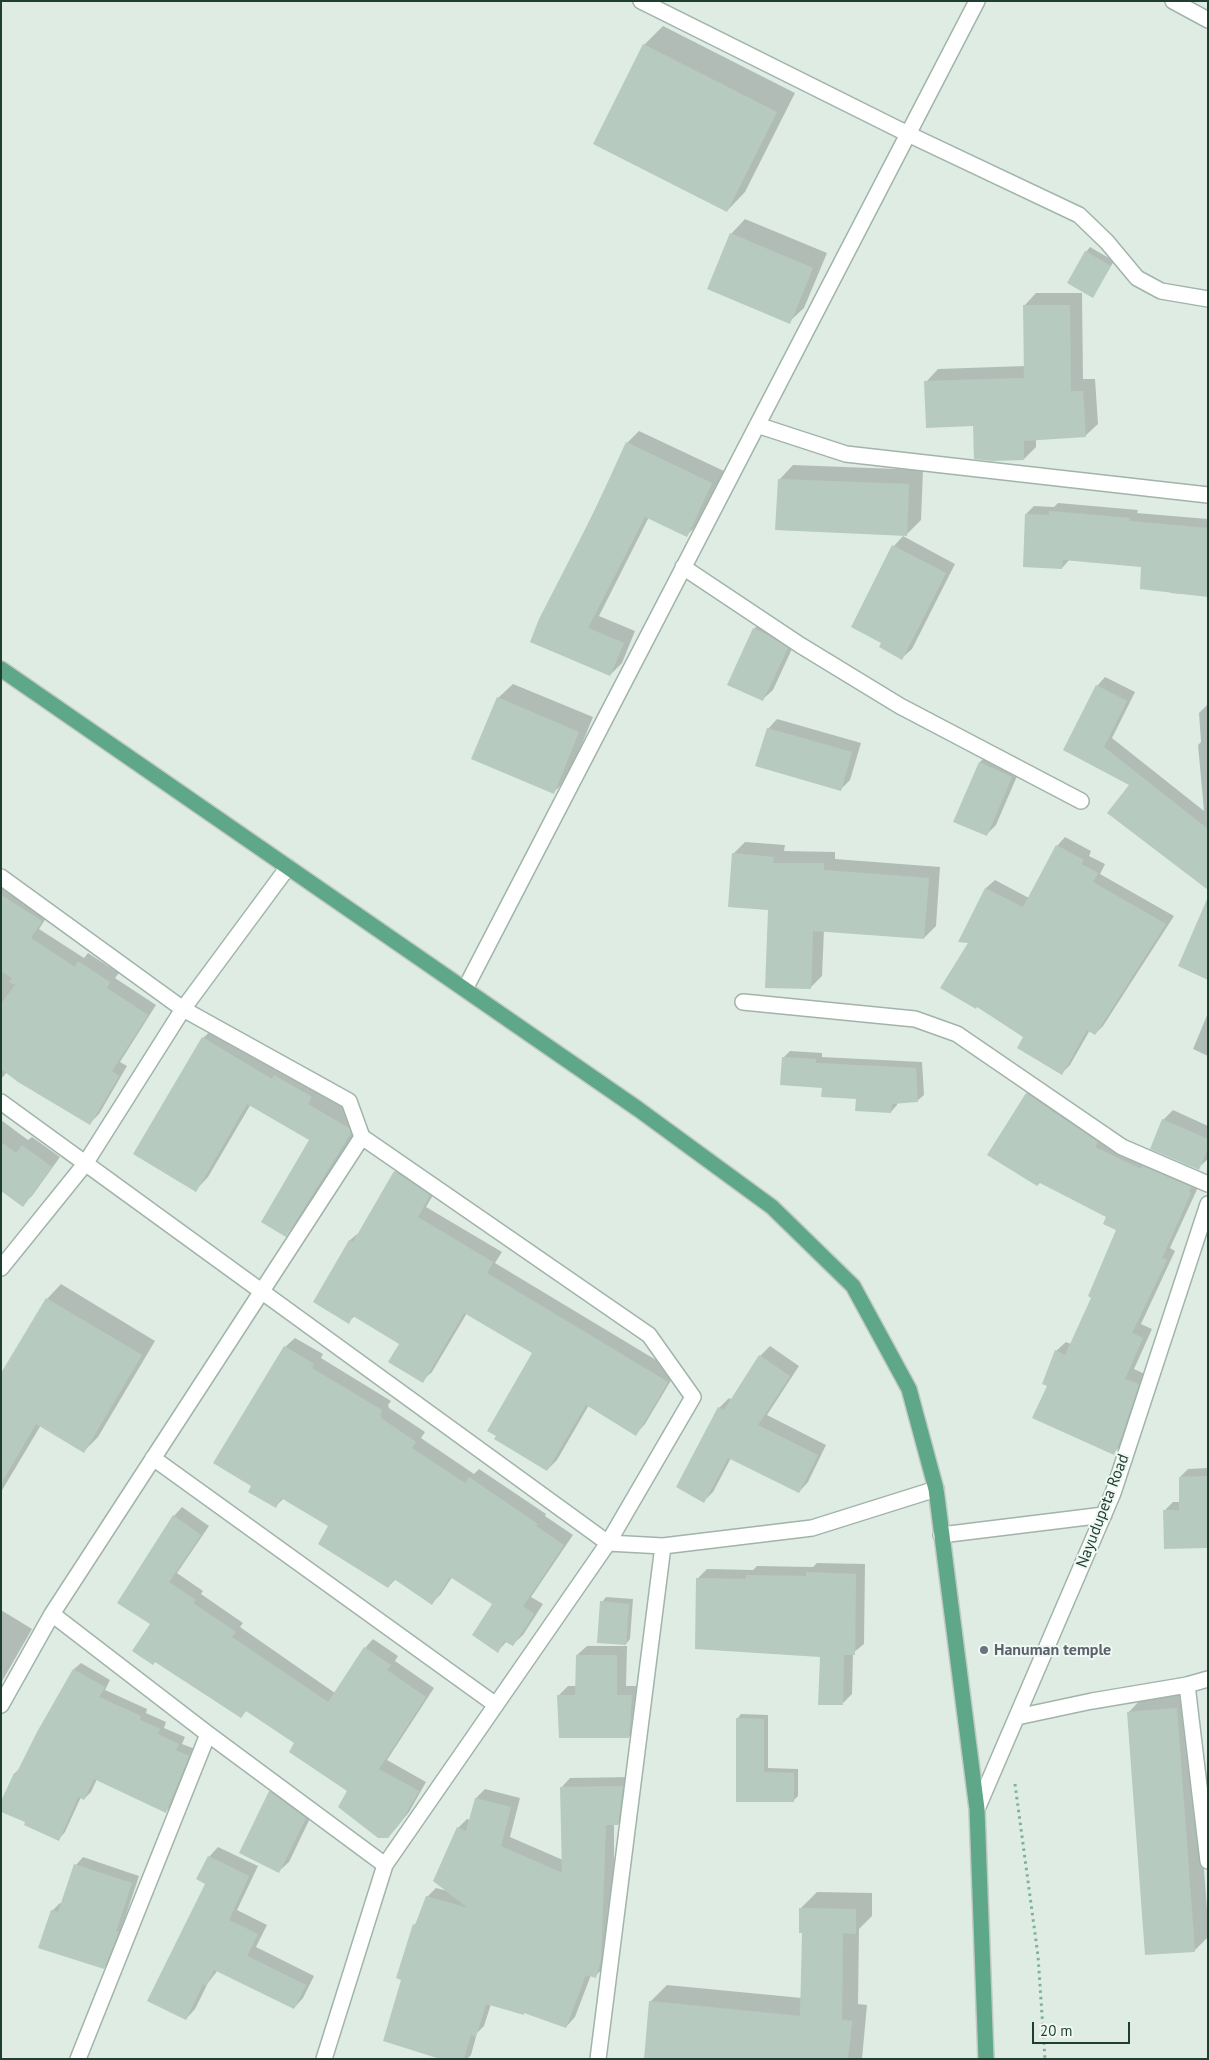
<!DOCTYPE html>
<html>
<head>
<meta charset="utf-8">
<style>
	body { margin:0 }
	#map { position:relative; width:1209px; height:2060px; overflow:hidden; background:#dfece4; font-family:"PT Sans",sans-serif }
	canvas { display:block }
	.frame { position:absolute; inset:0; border:2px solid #1e3e30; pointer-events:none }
	.scale { position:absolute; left:1032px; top:2022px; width:98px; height:22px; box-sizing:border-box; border:2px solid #1e3e30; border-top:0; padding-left:6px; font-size:15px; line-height:18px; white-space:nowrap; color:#1e3e30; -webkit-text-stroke:4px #f0f8f3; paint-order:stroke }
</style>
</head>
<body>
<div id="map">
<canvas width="1209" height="2060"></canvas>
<div class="frame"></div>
<div class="scale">20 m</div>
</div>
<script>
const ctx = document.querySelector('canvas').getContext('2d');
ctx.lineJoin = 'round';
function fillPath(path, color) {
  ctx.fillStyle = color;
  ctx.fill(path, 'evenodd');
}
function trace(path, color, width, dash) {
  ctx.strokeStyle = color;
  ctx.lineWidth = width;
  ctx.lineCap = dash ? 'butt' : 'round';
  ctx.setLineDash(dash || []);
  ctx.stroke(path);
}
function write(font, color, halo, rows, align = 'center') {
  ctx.font = font + ' "PT Sans",sans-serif';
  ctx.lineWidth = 4;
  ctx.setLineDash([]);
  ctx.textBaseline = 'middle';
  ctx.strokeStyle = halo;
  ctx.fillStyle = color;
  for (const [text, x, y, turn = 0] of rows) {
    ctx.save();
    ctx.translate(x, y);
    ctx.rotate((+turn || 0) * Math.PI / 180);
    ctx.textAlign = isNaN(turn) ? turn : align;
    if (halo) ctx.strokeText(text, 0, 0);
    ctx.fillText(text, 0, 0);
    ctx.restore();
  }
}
fillPath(new Path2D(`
	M663 26 795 93 745 192 727 211 644 45Z
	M745 219 827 253 804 308 789 322 731 234Z
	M1090 247 1114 261 1093 296 1086 252Z
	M1036 293H1082L1083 379H1095L1098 424 1085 436 1036 439V447L1024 459 974 425 926 382 938 369 1025 366 1024 306Z
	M639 431 724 471 699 523 687 535 649 517 599 616 635 631 622 663 610 675 531 642 627 443Z
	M793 465 923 470 921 520 906 535 779 480Z
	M1058 503 1138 510 1137 513 1208 519V596L1171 593V591L1143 566 1070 559 1062 568 1026 514 1034 506 1054 507Z
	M903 536 955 564 912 649 902 658 883 643 852 627 894 546Z
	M764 619 797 638 773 690 763 699 754 629Z
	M1105 677 1135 692 1112 738 1204 811 1198 745 1201 742 1199 713 1208 704V888L1131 785 1064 750 1097 686Z
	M513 684 593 717 568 778 554 792 498 698Z
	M777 719 861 743 850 780 841 789 768 729Z
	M989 753 1021 767 996 825 986 835 980 762Z
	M1065 837 1091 851 1089 856 1105 864 1100 874 1174 916 1103 1026 1095 1034 1090 1030 1070 1065 1062 1073 1024 1037 970 942 960 941 986 888 995 880 1029 898 1057 846Z
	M745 842 785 845 784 851 835 852V859L940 867 936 926 924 938 824 930 822 976 810 988 769 909 733 854Z
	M1 884 50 912 39 929 84 958 88 953 119 973 115 978 156 1005 120 1062 127 1066 99 1114 90 1123 7 1072 1 1079Z
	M1208 1013V1056L1193 1049Z
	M216 1026 361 1116 363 1120 298 1222 286 1235 311 1139 251 1104 208 1177 196 1190 203 1038Z
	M790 1051 822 1053V1057L922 1062 924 1095 917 1101 897 1102V1105L891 1112 823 1087 783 1058Z
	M1036 1084 1106 1132 1200 1183 1170 1248 1175 1251 1141 1324 1152 1329 1134 1369 1147 1375 1123 1444 1113 1453 1048 1386 1056 1351 1066 1342 1071 1344 1092 1297 1118 1230 1107 1217 989 1155 1027 1094Z
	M1173 1110 1208 1126V1159L1198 1168 1163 1120Z
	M1 1120 28 1140 32 1137 60 1157 32 1196 22 1205 1 1189Z
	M405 1162 439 1185 426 1207 502 1252 495 1263 676 1372 645 1424 636 1434 589 1405 557 1460 547 1470 534 1353 467 1313 432 1372 422 1381 401 1343 355 1316 348 1322 314 1302 350 1240 361 1231 395 1172Z
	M61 1284 155 1341 98 1437 84 1451 41 1425 1 1492V1375L47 1299Z
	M295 1338 323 1354 321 1358 391 1401 388 1405 389 1408 425 1432 421 1438 474 1474 479 1469 546 1514 545 1516 573 1535 531 1597 543 1604 523 1635 513 1644 507 1641 498 1651 494 1604 452 1577 441 1594 432 1603 396 1579 388 1587 330 1526 284 1498 275 1507 253 1485 285 1347Z
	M770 1346 799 1366 767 1415 826 1445 808 1482 799 1492 731 1458 713 1492 704 1501 719 1408 729 1398 732 1400 760 1356Z
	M1208 1468V1546L1164 1511 1173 1502H1180V1477L1188 1469Z
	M182 1507 209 1526 177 1573 203 1591 201 1594 243 1623 240 1627 335 1693 365 1648 373 1639 398 1656 395 1661 434 1688 387 1760 426 1782 409 1812 396 1828 348 1790 296 1743 247 1710 241 1717 152 1624 174 1516Z
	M817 1563 865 1564 864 1644 853 1653 852 1694 842 1704 821 1655 697 1579 707 1569 753 1570 757 1566 813 1567Z
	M606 1597 633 1599 630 1639 626 1644 602 1602Z
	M1 1610 32 1629 1 1683Z
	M587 1646H627L626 1686H641L638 1727 629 1737 559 1695 568 1686H577V1655Z
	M81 1663 110 1680 105 1690 147 1709 146 1713 166 1722 164 1728 185 1737 182 1744 195 1749 173 1805 166 1811 97 1779 91 1792 84 1799 81 1797 65 1832 59 1839 26 1821 1 1804 15 1773 21 1767 38 1732 74 1669Z
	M1191 1694 1208 1923V1937L1194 1951 1128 1713 1142 1698Z
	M741 1714 768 1715V1768L798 1769V1796L793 1801H738L737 1719Z
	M632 1777 627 1815 618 1824H614V1862L609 1937 605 1967 595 1976 591 1975 575 2017 566 2027 525 2012 491 2004 484 2026 477 2033 471 2055 467 2059H444L403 1979 414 1925 418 1921 427 1897 436 1888 448 1891 458 1828 467 1819 470 1820 476 1798 485 1789 520 1798 510 1837 563 1860 561 1788 570 1778Z
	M280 1782 315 1808 289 1862 279 1871 240 1852 270 1792Z
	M218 1847 258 1866 237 1910 267 1925 256 1947 314 1976 303 1998 294 2008 218 1970 208 1983 195 2009 186 2019 207 1883 209 1857Z
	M83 1857 139 1876 123 1924 125 1925 111 1960 104 1968 52 1911 60 1903 62 1904 76 1865Z
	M817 1892 872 1893V1916L859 1929 858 2004 867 2005 862 2059H645L650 2002 667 1985 802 1998 803 1932 800 1909Z`), '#0003');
fillPath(new Path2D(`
	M643 44 777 112 727 212 593 144Z
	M730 233 813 268 790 324 707 289Z
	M1085 251 1111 266 1093 298 1067 283Z
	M1023 305H1070L1071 391H1083L1086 437 1024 441V460L993 461 974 459 973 426 926 428 924 381 1024 378Z
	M626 442 712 483 687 537 645 517 588 628 624 643 610 676 530 642 539 619 595 510Z
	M778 479 909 484 907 536 775 530Z
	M1049 511 1130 518 1129 521 1208 528V597L1140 589 1141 567 1063 560 1062 569 1023 567 1025 514 1049 515Z
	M892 545 946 573 902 660 879 647 881 643 851 627Z
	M753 628 768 635 788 648 763 701 727 685Z
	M1096 685 1127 701 1104 747 1208 829V890L1107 813 1129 785 1063 750Z
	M497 697 579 732 554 794 471 759Z
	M767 728 852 752 841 791 755 766Z
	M979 762 1012 777 987 836 953 822Z
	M1056 845 1084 860 1081 864 1098 873 1093 882 1166 924 1095 1035 1087 1030 1062 1075 1017 1048 1023 1037 977 1007 976 1009 940 988 968 943 958 942 985 888 1023 907Z
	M732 853 774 857 773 863H824V870L929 878 924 939 813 931 811 989 765 988 768 910 728 907Z
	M1 895 42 921 31 938 75 967 78 961 110 982 107 988 148 1015 112 1071 119 1076 90 1125 18 1082 1 1069V1004L15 985 9 982 12 978 1 971Z
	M1208 897V980L1178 966Z
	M202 1037 272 1079 274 1075 312 1097 308 1104 349 1128 351 1133 286 1237 261 1222 309 1140 247 1104 196 1192 133 1154Z
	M782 1057 816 1059V1063L916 1068 918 1102 892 1104 891 1113 855 1111 856 1099 821 1097 822 1088 780 1085Z
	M1026 1093 1098 1142 1095 1147 1141 1169 1142 1166 1191 1187 1189 1192 1191 1193 1162 1258 1167 1260 1132 1333 1143 1338 1125 1379 1139 1384 1122 1435 1114 1455 1032 1418 1047 1386 1042 1384 1055 1350 1065 1355 1091 1298 1088 1296 1116 1230 1103 1224 1106 1217 1040 1183 1037 1186 987 1155Z
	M1162 1119 1208 1139V1148L1199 1170 1150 1149Z
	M1 1142 16 1153 22 1145 52 1167 23 1207 1 1191Z
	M394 1171 430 1195 418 1217 493 1262 487 1273 668 1382 636 1436 586 1405 547 1471 494 1439 496 1436 487 1431 532 1353 464 1313 423 1383 388 1362 399 1344 353 1316 349 1324 313 1302 349 1240 353 1242Z
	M46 1298 142 1355 84 1453 36 1424 1 1484V1373Z
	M284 1346 314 1364 312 1368 382 1410 380 1415 382 1416 381 1418 416 1442 412 1448 465 1483 469 1477 538 1524 536 1526 564 1545 523 1606 534 1614 513 1646 504 1641 498 1653 472 1635 492 1604 450 1577 432 1605 394 1579 388 1588 318 1544 328 1526 281 1498 276 1508 248 1492 251 1486 213 1463Z
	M759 1355 790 1376 758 1425 818 1455 799 1493 728 1458 704 1503 676 1487 718 1407 724 1410Z
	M1208 1476V1548L1164 1549 1163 1510H1179V1477Z
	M173 1515 201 1535 169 1582 196 1600 193 1603 236 1632 232 1637 328 1702 364 1647 391 1665 387 1670 426 1697 379 1769 419 1791 401 1822 388 1838H378L338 1807 347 1791 289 1752 294 1743 246 1711 241 1718 155 1662 153 1665 132 1651 150 1624 117 1603Z
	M806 1572 856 1574 855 1655H844L843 1705H818L820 1657 695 1649 696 1578 746 1579V1575L806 1576Z
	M600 1601 629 1604 626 1645 597 1643Z
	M576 1655H617V1695H632L629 1738H559L557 1695H575Z
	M73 1669 105 1687 99 1697 141 1716 140 1720 160 1729 158 1734 179 1744 176 1750 189 1756 166 1813 94 1779 84 1800 78 1797 59 1841 24 1825 25 1822 1 1812V1801L14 1773 16 1774 37 1732Z
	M1177 1708 1195 1952 1145 1955 1127 1712Z
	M736 1718 764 1719V1772L794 1773V1802H736Z
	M623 1786 618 1825H606L601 1959 596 1978 586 1975 566 2028 524 2013V2015L486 2004 476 2037 471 2035 464 2059H440L383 2041 401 1980 396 1978 413 1924 415 1925 426 1896 468 1908 433 1881 457 1827 466 1831 475 1798 511 1807 501 1846 562 1873 560 1787Z
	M269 1791 306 1818 279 1873 239 1853Z
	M208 1856 249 1876 229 1920 258 1934 247 1956 306 1985 294 2009 214 1970 206 1986 203 1984 186 2020 147 2001 205 1884 196 1879Z
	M74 1864 132 1883 116 1931 119 1932 104 1969 38 1948 51 1910 58 1912Z
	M799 1908 856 1909V1934L843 1933 842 2020 852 2021 848 2059H644L649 2001 800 2016 802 1933H799Z`), '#b7cabf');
const minor = new Path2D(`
	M641 1 908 134 1079 215 1107 242 1137 278 1161 291 1208 299
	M1173 1 1208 20
	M757 425 846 454 1208 495
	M683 567 800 645 900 706 1081 801
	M1 877 183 1009 349 1101 362 1137 649 1335 693 1397 608 1543 385 1865 324 2059
	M465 989 977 1
	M743 1002 915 1019 957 1034 1122 1147 1208 1184
	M1 1102 608 1543 663 1546 812 1528 936 1489
	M1 1268 85 1164 183 1009 288 867
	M153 1458 496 1705
	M941 1535 1104 1515
	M52 1614 208 1734 385 1865
	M1187 1685 1208 1861
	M1 1705 52 1614 362 1137
	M1017 1717 1092 1701 1187 1685 1208 1679
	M977 1809 1113 1493 1208 1204
	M78 2059 208 1734
	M598 2059 663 1546`);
const major = new Path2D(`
	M1 669 638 1109 772 1207 853 1286 909 1389 936 1489 977 1809 986 2059`);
trace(minor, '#a1b4aa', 18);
trace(major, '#c0c9c5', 18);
trace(new Path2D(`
	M1015 1784 1038 1956 1045 2059`), '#7cb398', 3, [2.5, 4]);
trace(minor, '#fff', 15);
trace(major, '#5ea788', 15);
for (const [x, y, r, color] of [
	[984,1650,5,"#6b7280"]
]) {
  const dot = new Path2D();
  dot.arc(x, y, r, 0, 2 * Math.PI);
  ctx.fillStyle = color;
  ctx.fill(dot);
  trace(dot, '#f0f8f3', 2);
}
write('16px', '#1e3e30', '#f0f8f3', [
	["Nayudupeta Road",1103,1511,-69]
]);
write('bold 16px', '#5b616d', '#f0f8f3', [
	["Hanuman temple",994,1650]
], 'left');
</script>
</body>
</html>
